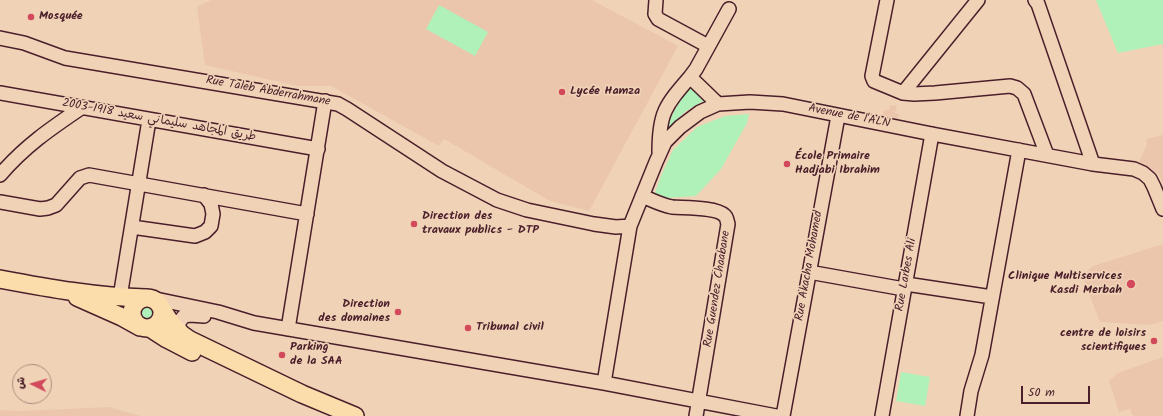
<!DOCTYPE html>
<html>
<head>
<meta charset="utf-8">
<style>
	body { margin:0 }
	#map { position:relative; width:1163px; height:416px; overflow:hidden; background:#f0d3b7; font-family:Kalam,"Playpen Sans Arabic",sans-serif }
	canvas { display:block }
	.north { position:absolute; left:12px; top:364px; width:40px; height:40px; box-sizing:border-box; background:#f0d3b7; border:1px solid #ae8b7f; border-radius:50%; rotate:275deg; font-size:11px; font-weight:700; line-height:16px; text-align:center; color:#4a1f2b }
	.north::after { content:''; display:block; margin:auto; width:14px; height:18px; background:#d1495b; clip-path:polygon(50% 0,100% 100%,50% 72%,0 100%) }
	.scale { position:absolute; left:1021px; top:386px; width:69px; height:18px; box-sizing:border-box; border:2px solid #4a1f2b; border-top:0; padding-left:5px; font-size:12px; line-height:14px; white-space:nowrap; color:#4a1f2b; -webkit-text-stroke:3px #f0d3b7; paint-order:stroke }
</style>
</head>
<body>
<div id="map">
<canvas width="1163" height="416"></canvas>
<div class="north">ش</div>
<div class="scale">50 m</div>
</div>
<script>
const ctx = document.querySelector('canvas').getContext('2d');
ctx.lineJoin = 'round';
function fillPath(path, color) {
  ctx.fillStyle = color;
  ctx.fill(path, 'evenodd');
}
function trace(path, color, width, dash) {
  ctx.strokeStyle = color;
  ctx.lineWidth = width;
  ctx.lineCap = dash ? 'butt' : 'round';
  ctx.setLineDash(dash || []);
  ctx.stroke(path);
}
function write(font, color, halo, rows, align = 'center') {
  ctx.font = font + ' Kalam,"Playpen Sans Arabic",sans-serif';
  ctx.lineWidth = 3.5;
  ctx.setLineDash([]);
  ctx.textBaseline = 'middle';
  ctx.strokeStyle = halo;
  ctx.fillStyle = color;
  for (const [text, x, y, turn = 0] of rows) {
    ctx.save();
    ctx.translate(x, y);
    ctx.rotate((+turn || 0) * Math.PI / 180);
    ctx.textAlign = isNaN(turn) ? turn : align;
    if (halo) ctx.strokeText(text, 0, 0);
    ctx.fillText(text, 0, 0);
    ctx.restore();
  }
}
fillPath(new Path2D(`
	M211 0H592L678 46 589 211 550 201 444 139 439 146 331 86H297L205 65 197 7Z
	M890 105 897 106 895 113 899 114 898 119H896V121L890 120V117L883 116V111H886V109L889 110Z
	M1163 135V184L1159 175 1139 162 1147 144 1146 139Z
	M1163 244V321L1150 325 1100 322 1082 276 1093 266Z
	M1163 357V416H1133L1130 409 1119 412 1109 381 1118 373Z
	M109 407 140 416H0V410L20 411Z`), '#ebc6ac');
fillPath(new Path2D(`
	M1096 0H1163V44L1118 53Z
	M439 5 488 32 475 56 426 29Z
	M691 87 696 93 705 100 686 111 667 129C672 112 680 100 691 87Z
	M749 114 747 123 721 169 696 196 667 198 655 193 661 176 673 150 697 127 725 116Z
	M139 313a8 8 0 1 1 16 0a8 8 0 1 1-16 0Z
	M901 372 930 377 925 406 896 401Z`), '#b0f1b9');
const minor = new Path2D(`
	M656 0 655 14 658 19 708 46
	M887 0 872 76 874 81 903 93
	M978 0 903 93 914 94 935 93 1010 86 1017 88 1024 94 1047 155
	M1035 0 1038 4 1093 164
	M0 38 24 43 65 58 338 104 347 109 442 171 497 200 527 210 594 224 616 227 630 226
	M0 93 318 149
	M718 104 690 77 696 69 729 9
	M659 152C659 113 665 106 690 77
	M0 175C25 146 50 129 81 108
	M642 196C652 200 661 205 672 207 684 208 716 207 724 215 727 217 727 221 728 224L696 416
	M0 202 40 209 48 208 56 205 80 178 89 175 307 214
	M132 227 195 236 205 232 211 226 213 214 211 204 204 195
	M809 272 904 289
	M906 284 992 297
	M120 297 149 120
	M151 298 218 312 254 323 604 383 776 416
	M288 329 325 101
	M183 336 179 329V322L184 316 190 315 204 316
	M604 383 630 226 656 162 665 142 680 127 700 112 718 104 750 102 783 104 932 134 1093 164 1134 169 1143 173 1150 179 1154 187 1163 209
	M783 416 838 116
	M882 416 932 134
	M967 416 971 391 982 355 1019 150`);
const major = new Path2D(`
	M0 279C48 288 97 297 146 298
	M77 297 122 317 140 327
	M132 313a15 15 0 1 1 30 0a15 15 0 1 1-30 0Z
	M162 309C169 321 177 333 190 340L302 394 355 416
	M150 328 167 339 192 352`);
trace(minor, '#4a1f2b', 16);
trace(major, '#4a1f2b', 20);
trace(minor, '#f0d3b7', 13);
trace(major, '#fbddab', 17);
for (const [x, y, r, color] of [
	[31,17,4,"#d1495b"],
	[562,92,4,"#d1495b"],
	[787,164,4,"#d1495b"],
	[414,224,4,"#d1495b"],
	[1131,284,5,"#d1495b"],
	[398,312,4,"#d1495b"],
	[468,328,4,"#d1495b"],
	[1154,341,4,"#d1495b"],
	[282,355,4,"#d1495b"]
]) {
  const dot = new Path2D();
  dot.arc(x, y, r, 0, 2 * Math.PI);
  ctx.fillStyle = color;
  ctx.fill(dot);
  trace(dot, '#f0d3b7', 1.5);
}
write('bold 12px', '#4a1f2b', '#f0d3b7', [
	["Mosquée",39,17],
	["Lycée Hamza",570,92],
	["École Primaire",795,157],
	["Hadjabi Ibrahim",795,171],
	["Direction des",422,217],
	["travaux publics - DTP",422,231],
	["Clinique Multiservices",1122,277,"right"],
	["Kasdi Merbah",1122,291,"right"],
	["Direction",390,305,"right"],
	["des domaines",390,319,"right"],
	["Tribunal civil",476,328],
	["centre de loisirs",1146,334,"right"],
	["scientifiques",1146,348,"right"],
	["Parking",290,348],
	["de la SAA",290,362]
], 'left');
write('12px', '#4a1f2b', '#f0d3b7', [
	["Rue Taleb Abderrahmane",268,92,10],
	["Avenue de l'ALN",849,117,11],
	["طريق المجاهد سليماني سعيد 1918-2003",159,121,10],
	["Rue Akacha Mohamed",810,266,-80],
	["Rue Larbes Ali",907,275,-80],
	["Rue Guendez Chaabane",718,289,-81]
]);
</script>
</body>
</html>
